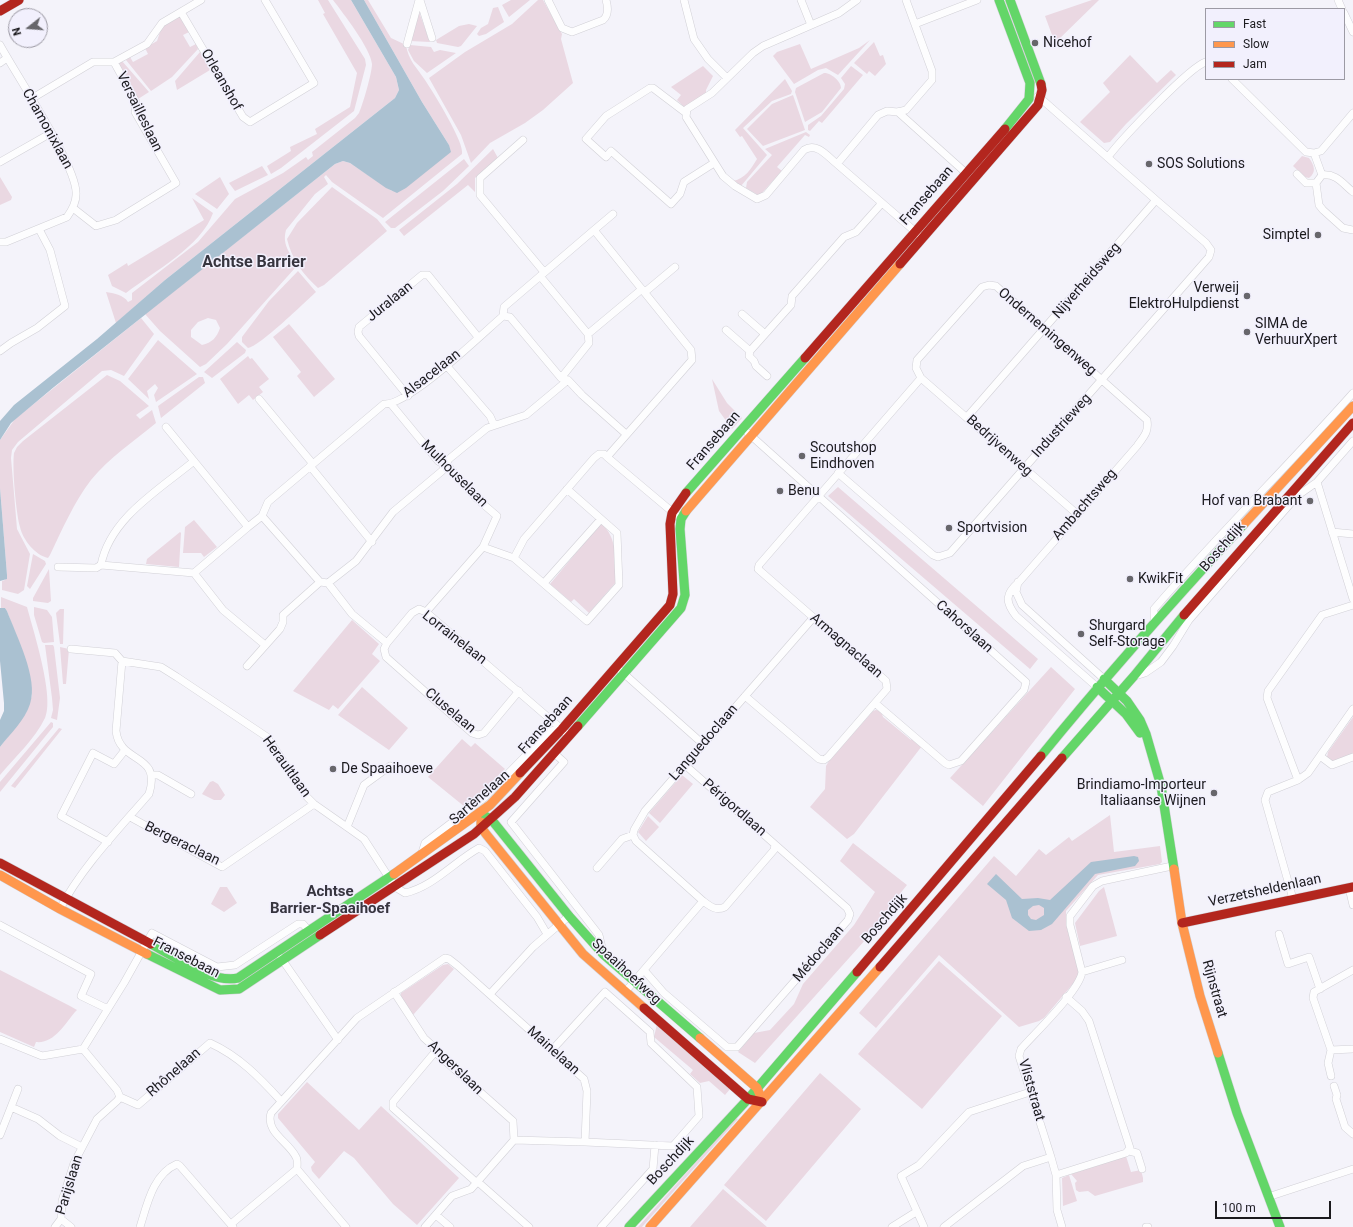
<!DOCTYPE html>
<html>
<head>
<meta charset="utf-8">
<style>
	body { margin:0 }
	#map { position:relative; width:1353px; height:1227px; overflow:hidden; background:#f4f3fa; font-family:Roboto,sans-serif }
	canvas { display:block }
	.legend { position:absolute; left:1205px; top:8px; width:140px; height:72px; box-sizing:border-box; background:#f2f0fd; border:1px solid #9c9aa4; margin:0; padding:5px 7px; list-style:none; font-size:12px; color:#1b1a1e }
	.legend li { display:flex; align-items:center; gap:8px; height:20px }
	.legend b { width:20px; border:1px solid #9c9aa4 }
	.north { position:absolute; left:8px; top:8px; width:40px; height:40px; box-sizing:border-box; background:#f2f0fd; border:1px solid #9c9aa4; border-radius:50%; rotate:253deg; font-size:11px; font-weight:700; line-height:16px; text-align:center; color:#1b1a1e }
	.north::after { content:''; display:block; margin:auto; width:14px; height:18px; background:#67666b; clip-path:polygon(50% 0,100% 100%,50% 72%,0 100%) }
	.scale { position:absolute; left:1215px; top:1201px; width:116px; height:18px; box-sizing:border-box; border:2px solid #1b1a1e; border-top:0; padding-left:5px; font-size:12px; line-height:14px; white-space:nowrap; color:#1b1a1e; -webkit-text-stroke:3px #f2f0fd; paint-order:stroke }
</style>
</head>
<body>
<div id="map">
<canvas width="1353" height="1227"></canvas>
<ul class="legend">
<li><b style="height:5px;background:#63d668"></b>Fast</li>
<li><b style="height:5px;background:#ff974d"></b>Slow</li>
<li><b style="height:5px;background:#b3261e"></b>Jam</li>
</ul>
<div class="north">N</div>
<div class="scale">100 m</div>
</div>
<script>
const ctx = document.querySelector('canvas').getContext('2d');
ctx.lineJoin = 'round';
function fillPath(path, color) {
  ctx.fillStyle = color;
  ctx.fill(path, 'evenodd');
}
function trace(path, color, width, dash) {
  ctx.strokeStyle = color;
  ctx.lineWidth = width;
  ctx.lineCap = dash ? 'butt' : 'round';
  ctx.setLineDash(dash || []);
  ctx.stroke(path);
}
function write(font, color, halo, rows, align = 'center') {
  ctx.font = font + ' Roboto,sans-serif';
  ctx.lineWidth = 3;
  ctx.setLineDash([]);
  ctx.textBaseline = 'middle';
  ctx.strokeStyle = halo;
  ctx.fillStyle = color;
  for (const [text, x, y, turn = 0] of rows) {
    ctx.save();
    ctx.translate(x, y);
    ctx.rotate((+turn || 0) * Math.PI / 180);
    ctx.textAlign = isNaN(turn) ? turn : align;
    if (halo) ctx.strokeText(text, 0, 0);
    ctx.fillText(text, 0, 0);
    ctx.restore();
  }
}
fillPath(new Path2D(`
	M318 0H328L365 59 366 65 354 111 281 168 271 174 267 166 291 151 290 147 317 134 315 129 350 107 357 73 323 14 325 13Z
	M333 0H351L396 77 399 90 395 98 165 280 116 323 106 292C113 293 124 295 128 302L132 300V293L198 242 235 199 283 173 306 157 308 160 313 156 312 152 355 118 359 113C363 104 372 73 372 64 371 49 343 13 333 0Z
	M364 0H368L391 38 406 45C408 60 417 68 425 80 433 92 465 143 462 154L383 218 332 182 326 175 324 177 328 184 315 194 286 230C281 248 294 254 295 268L227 344 206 364 200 367 160 331 145 314 335 164 343 161 350 163 392 191 449 145 422 102ZM208 318 216 320 220 328C217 337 212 343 202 345L191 337V330L198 322Z
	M511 0H530L509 17 502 5Z
	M538 0H543L562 34 561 39 573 83 543 110 525 123 490 143 471 163 461 135 429 78 465 52 512 24Z
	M1092 0H1099L1055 43 1045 16Z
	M498 7 504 22 486 34 479 36 477 34 481 28 488 24 493 8Z
	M419 12 430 42 410 41Z
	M179 16 189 32 183 35 190 47 196 44 198 49 172 77 151 91 126 60 130 57 133 62 148 54 145 48 157 41 162 26Z
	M469 24 477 26 461 46 458 47 437 43 436 40 459 26Z
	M870 40 838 75 826 68 818 70 794 84 773 56 777 52 800 44 811 69 859 48Z
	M874 42 880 56 883 55 886 64 875 76 869 71 867 74 854 63Z
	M410 45 431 47 434 52 440 50 456 53 427 73 414 61 408 50Z
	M200 52 210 70 177 90 175 81Z
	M1130 55 1157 83 1171 70 1176 75 1126 124 1110 142 1104 143 1080 122 1110 92 1103 83Z
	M122 61 149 92 138 99 120 67 119 63Z
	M703 66 713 76 706 90V93L685 108 677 100 681 95 671 87Z
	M851 66 863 75 822 123 819 121 810 131 808 130V125L821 116 844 89 845 84 841 78Z
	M824 73C831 73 841 81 841 88L822 112 805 122 795 92 796 88Z
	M785 79 792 91 791 94 772 101 743 128 767 155 741 186 733 181C746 178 750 170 757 159L742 136 740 137 735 130Z
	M793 95 805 130 763 146 747 129 772 104Z
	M806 132 810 135 809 137 805 135 777 167 782 171 761 194 758 195 746 188 747 182 772 155 765 149Z
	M493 149 498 158 475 178V192L468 185 404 236 399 230 457 184Z
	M1302 156 1309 158C1314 165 1317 172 1309 178L1305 177 1293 166Z
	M464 159 469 166 443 191 395 228H391L385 222Z
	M262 166 268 175 235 191 229 183Z
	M0 177 12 197 11 200 0 205Z
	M220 177 229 194 217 209 195 194Z
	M332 187 377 219 387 231 324 285 318 288C303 274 292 260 287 239L297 223Z
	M192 198 213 213C202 246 153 272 126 293L112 286 108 275 127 263 128 266 204 220Z
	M298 271 316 292C305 302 259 347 248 348L242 342V337L269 301Z
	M141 318 154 334 124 376 111 370 102 371 18 442 12 450 11 458 17 529 30 554 24 590 18 594 2 590V581L5 580 7 575 0 488V440L15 419Z
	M289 324 335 379 314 397 297 376 301 372 273 337Z
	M158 340 197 374 156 402 154 395 158 388 155 384 147 391 149 399 128 379Z
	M237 342 246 350 245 353 212 378 204 372Z
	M248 356 250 359 252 358 269 379 259 387 263 392 253 400 249 395 238 404 220 379Z
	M107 375 120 381 149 406 136 415 140 419 152 410 156 423C134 441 109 458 91 480 74 502 62 530 50 555L48 558C35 555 23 540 20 527 16 513 12 467 14 453L17 447 23 441Z
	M199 377H203L205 383 161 418 158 406Z
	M712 379 727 403 742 418 732 429 719 411Z
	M838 487 1038 659 1030 669 828 496Z
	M194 520 217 547 204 557 201 553H183L185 527Z
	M601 523C618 538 615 560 617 581L589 613 574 599 571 602 550 584Z
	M180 532 181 533 179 567 146 564 147 559Z
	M33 554 45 561 46 564 30 589 27 586Z
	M49 569 51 601 48 603 33 601V598Z
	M1 597 27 607C33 630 55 697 45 718 35 739 15 757 0 775V747L27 711 32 695 27 666 7 611 5 608H1Z
	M34 607 47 610 52 617 54 642 44 643 42 642 34 615Z
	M60 609H64L63 644H60L56 613Z
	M352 620 379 644 372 654 380 661 338 709 333 705 329 710 293 691Z
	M45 645H53L54 647 60 698 57 720 51 718 53 710 52 698Z
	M60 647 69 649 66 684H63Z
	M1051 667 1075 689 983 806 950 778Z
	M362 687 408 728 389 750 338 715Z
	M876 710 881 711 883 717 911 740 913 738 922 746 854 834 847 839 810 807 825 789 826 766 829 761 873 711Z
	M1353 717V754L1333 762 1327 757 1328 752Z
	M51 722 53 723V727L0 792V782Z
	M59 728 62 729 15 788 11 786Z
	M462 739 471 747 475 743 505 769 465 807 428 777Z
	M682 775 693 784 660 823 649 813Z
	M213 781 218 784 225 795 221 800H214L202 794 210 782Z
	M1110 815 1114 852 1160 846 1162 862 1160 864 1098 875 1066 911V924L1079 972 1077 979 1044 1018 1039 1021 1019 1027 939 955 876 1028 859 1013 994 856 1016 876 1039 849 1046 855 1069 837 1072 841Z
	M648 816 659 827 646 841 638 832Z
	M853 843 907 885 890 906 884 919 755 1063 738 1052 754 1033 770 1030 794 1004 803 984 854 925 875 892 840 861Z
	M220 887H227L237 903 224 912 211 904Z
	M1104 887 1117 936 1080 946 1075 923 1099 891Z
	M939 961 1002 1016 922 1109 858 1054Z
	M448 964 454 969 413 1015 401 998V993L443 965Z
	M0 970 70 1006 77 1010 75 1012C65 1024 54 1044 36 1042L34 1047 0 1032Z
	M657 1024 731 1088 725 1095 709 1081 700 1083 690 1074 693 1070 654 1037Z
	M820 1073 861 1109 766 1221 724 1185Z
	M307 1082 359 1130 381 1106 459 1178 417 1225 393 1204 354 1158 344 1151 319 1179 312 1171 311 1167 315 1162 278 1118V1114Z
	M736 1118 738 1119 642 1227H638Z
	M1126 1156 1131 1172 1141 1170 1143 1178V1182L1095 1196 1088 1191 1079 1192 1076 1190 1075 1183 1077 1181 1071 1174Z
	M1069 1175 1077 1201 1063 1206 1062 1178Z
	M723 1189 767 1227H690Z`), '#ead8e2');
fillPath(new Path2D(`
	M351 0H364L422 102 449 145 451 152 406 188 397 193 386 188 350 163 343 161 335 164 54 387 11 423 0 440V421L14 405 97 339 165 280 395 98 399 90 396 77Z
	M0 488 7 575V579L0 581Z
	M0 608H5L7 611C16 635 39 679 30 704 25 720 10 734 0 747V720L4 711V703L0 661Z
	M1134 856 1138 857 1139 861 1135 866 1095 874 1052 924 1041 930 1029 931 1012 918 1006 900 987 884 996 874 1022 899 1038 898 1050 900 1091 862ZM1039 905 1044 908V915L1036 920 1031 919 1028 915V910L1033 906Z`), '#aac1d1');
const street = new Path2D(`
	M420 0 432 38
	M548 0 562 28 572 32 603 20C609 15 608 7 606 0
	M684 0 694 39 708 59 727 78
	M801 0 811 25
	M857 0 839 13 763 46 753 53 712 93 687 109 686 117 723 176 735 186 757 199 766 195 804 150C817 142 827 156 837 164L878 115 887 111 898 112 906 110 932 80V71L906 0
	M1338 0 1342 9
	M181 12 243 117 250 122 314 83 265 0
	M1344 13 1353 32
	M915 24 977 0
	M407 44 419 0
	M0 45C15 73 79 169 76 195 76 203 72 210 67 217L6 242H0
	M0 63 7 58
	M1232 79 1306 152 1314 153 1321 151 1353 113
	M1038 96 1156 200
	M31 99 93 62H114L147 44 162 23 201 0
	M898 112 966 173
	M686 113 653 88H650L606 116 586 139 606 157 611 151 671 204 680 194 684 182 714 163
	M523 140 480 178V195L544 272
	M1314 153 1322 175
	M1108 157C1120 141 1190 66 1206 62
	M0 162 51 133
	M837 164 918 234
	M1297 174 1306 183H1316
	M1322 175 1316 183 1319 205 1323 210 1343 228 1353 230
	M1322 175C1336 173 1343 184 1353 192
	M73 208 96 226 116 220 176 183 135 112 136 102 114 62
	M594 230 613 214
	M540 276 588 334 589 343 561 378
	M645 292 675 267
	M742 314 765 334
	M503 316 510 317 561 378 568 380 582 395 626 434
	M726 330 750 351 749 356 754 361 756 366 767 376
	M588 334 642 289
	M0 351 11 343 37 328 65 306 50 250 39 229
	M750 351 791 305 792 296 844 237 856 232 882 203
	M446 365 490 416 494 425
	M408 396 359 336 358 332 359 327 422 275H428L478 337
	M259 399 313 464
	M391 404 438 461 450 468 476 498 497 516 483 547 426 612
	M748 433 1026 682 1024 690 961 761 949 765 945 763 875 703
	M310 466 372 542
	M838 473 933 555 938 557 950 553 1209 257 1211 250 1206 243 1156 200 967 417
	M1317 482 1353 599
	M1077 514 921 378 916 368 917 360 982 287 989 285 996 286 1147 420C1149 432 1144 436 1137 446L1019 582C1005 594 1005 602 1016 616L1097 687
	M262 516 320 582 328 583 352 614 387 643 412 613 419 609 426 612 565 732
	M248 527 262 516 268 502 384 404C408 406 482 334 503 316L504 307 594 230 691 350 692 360 607 457 676 515
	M1332 532 1353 534
	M483 547 514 558 587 621 619 585 617 533 567 489
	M514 558 524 539 594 458 599 454H604L607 457
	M101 565C110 518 159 490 194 461
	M58 567 96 568 101 565 194 573 248 527 166 427
	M194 573 223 610 265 645
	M1018 582 1016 592 1022 605 1104 679
	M328 583 356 561 393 512 442 471 449 459 487 428 526 415 568 380
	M544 583 601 519
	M1154 622V609C1218 535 1288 466 1353 393
	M387 643 384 649 386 657 472 733 478 735 484 733 519 691
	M71 649 115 653 122 661 161 667 177 677 267 737 307 797 314 804 364 839 395 887 405 893C433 887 455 861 479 848L485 851 537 917 547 934
	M247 666 280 629 283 622V615L320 582
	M621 671 703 744
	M1135 676 1145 673 1161 662 1173 646 1189 620 1297 496 1317 482 1353 441
	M745 696 819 759 824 760 828 757 887 689 886 681 758 569 759 565 921 378
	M555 754 564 762 511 822 599 935 603 952
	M1320 756 1332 765 1353 757
	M152 775H158L191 794
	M1298 780 1267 698 1268 691 1322 615 1353 605
	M130 817 222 867 314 804
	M347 827 364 785 390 766
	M633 835 636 841 703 901C711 907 716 911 725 907L774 850 775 845
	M108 842 61 816 93 753 114 764 125 750
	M421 856 425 843 484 798 550 731 562 729
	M597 868 622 839 633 835 634 830 645 811 813 618
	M1349 888 1353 905
	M1293 899 1265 800 1268 792 1298 780 1308 773 1353 709
	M60 909C81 868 119 829 149 794 162 752 120 765 116 731L122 661
	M0 925 91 974 81 996 108 1009
	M1279 934 1288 964 1309 957 1320 989
	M281 958 338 1040
	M644 970 664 993 727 1047H737L848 920 850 914 847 908 685 765
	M1353 970 1314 992 1313 998 1331 1050 1353 1049
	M1082 972 1122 960
	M394 992 424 1038 434 1047 435 1052 513 1121 514 1140
	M625 992 703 901
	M490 994 533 947 569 916
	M0 1039 42 1056 83 1049
	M552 1050 605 992 650 1032 651 1043 697 1087 699 1116 673 1146 585 1142
	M1331 1050 1328 1063 1331 1076
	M435 1052 393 1102V1108L477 1183
	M1334 1086 1337 1095 1336 1099 1345 1127 1353 1134
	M18 1089 11 1107 38 1119 60 1136 82 1147
	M120 1097 138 1105 210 1043C239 1056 260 1078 281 1101
	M0 1135 11 1107
	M1129 1151 1137 1153 1142 1169
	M1051 1157 1019 1056 1021 1049C1035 1033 1080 990 1082 972L1070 925V916L1093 886 1102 881 1172 866
	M1056 1175 1126 1153 1130 1148 1089 1021 1082 1011 1066 997
	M478 1182 529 1227
	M1268 1197 1353 1169
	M436 1215 450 1227
	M61 1219 71 1227
	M231 1224 297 1169
	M55 1227 61 1219 62 1201 74 1163 97 1119 117 1101 120 1097 117 1090 83 1049 124 983 152 933 217 967 235 965 298 924H303L309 931
	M140 1227C147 1205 153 1174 177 1164L180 1166 233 1227
	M346 1227 297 1169C297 1165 298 1160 296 1157 289 1142 265 1132 271 1113L357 1018 445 958 449 959 458 966 584 1079 587 1091 585 1142 514 1140 471 1189 452 1196 425 1227
	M601 1227 653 1169 655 1145
	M892 1227 916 1212
	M924 1227 901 1176 919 1165 969 1112 1030 1092
	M944 1227 1023 1166 1051 1157 1056 1175 1057 1210 1062 1227
	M1146 1227H1148`);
const fast = new Path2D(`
	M999 0 1030 83 1029 99 1005 129
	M1010 0 1041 84
	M686 493 805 358
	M1104 679 1127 701 1140 720 1146 734 1161 786 1174 869
	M1097 687 1126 714 1140 733
	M578 726 681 608 685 595 680 529 681 519 686 511
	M1041 756C1106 676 1174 600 1244 524
	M1062 758 1134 676 1184 615
	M485 816 491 819 569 916 603 954 700 1038
	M151 944C174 956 212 984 238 978L394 874
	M147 954 220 990 239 989 320 935
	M1218 1053 1237 1113 1280 1227
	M629 1227 748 1099 857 972`);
const slow = new Path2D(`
	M686 511 900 264
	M1244 524 1353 406
	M481 822V827L486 834 583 954 644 1008
	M1174 869 1182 923 1200 996 1218 1053
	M394 874 490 805 520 773
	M0 875 60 909 147 954
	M700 1038 757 1088 760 1095
	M650 1227 880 967`);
const jam = new Path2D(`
	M0 11 19 0
	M900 264 1038 105 1042 90 1041 84
	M805 358 1005 129
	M1184 615 1353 423
	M520 773 562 729 670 605 673 594 670 524 672 513 686 493
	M0 863 151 944
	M1182 923 1353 887
	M320 935 474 834 515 797 578 726
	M880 967 1062 758
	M857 972 1041 756
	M644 1008 748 1099 762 1102`);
trace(street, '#d1d0d6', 8);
trace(fast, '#d1d0d6', 10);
trace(slow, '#d1d0d6', 10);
trace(jam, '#d1d0d6', 10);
trace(street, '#fdfdfe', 7);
trace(fast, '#63d668', 9);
trace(slow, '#ff974d', 9);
trace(jam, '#b3261e', 9);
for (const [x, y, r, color] of [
	[1035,43,4,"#67666b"],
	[1149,164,4,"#67666b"],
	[1318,235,4,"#67666b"],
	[1247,296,4,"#67666b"],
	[1247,332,4,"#67666b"],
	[802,456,4,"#67666b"],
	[780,491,4,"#67666b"],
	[1310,501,4,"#67666b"],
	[949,528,4,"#67666b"],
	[1130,579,4,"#67666b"],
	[1081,634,4,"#67666b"],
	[333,769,4,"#67666b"],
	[1214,793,4,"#67666b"]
]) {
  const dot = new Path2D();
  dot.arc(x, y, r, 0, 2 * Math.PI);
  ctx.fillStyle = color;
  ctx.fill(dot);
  trace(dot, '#f2f0fd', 1.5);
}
write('14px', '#1b1a1e', '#f2f0fd', [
	["Nicehof",1043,43],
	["SOS Solutions",1157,164],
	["Simptel",1310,235,"right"],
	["Verweij",1239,288,"right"],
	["ElektroHulpdienst",1239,304,"right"],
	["SIMA de",1255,324],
	["VerhuurXpert",1255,340],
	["Scoutshop",810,448],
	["Eindhoven",810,464],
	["Benu",788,491],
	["Hof van Brabant",1302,501,"right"],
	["Sportvision",957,528],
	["KwikFit",1138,579],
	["Shurgard",1089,626],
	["Self-Storage",1089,642],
	["De Spaaihoeve",341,769],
	["Brindiamo-Importeur",1206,785,"right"],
	["Italiaanse Wijnen",1206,801,"right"]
], 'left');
write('14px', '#1b1a1e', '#f2f0fd', [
	["Orleanshof",221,80,60],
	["Versailleslaan",139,112,64],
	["Chamonixlaan",47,129,61],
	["Fransebaan",927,196,-49],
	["Nijverheidsweg",1087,281,-49],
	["Juralaan",390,302,-39],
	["Ondernemingenweg",1047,332,41],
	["Alsacelaan",432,374,-38],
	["Industrieweg",1062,426,-48],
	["Fransebaan",714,441,-49],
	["Bedrijvenweg",999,446,42],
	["Mulhouselaan",454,474,45],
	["Ambachtsweg",1085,505,-49],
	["Boschdijk",1223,547,-49],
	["Cahorslaan",964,627,42],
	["Lorrainelaan",454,638,38],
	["Armagnaclaan",846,646,41],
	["Cluselaan",450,711,40],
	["Fransebaan",546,725,-48],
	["Languedoclaan",704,743,-49],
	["Heraultlaan",286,767,54],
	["Sartènelaan",480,798,-41],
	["Périgordlaan",734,808,41],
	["Bergeraclaan",182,844,26],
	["Verzetsheldenlaan",1265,891,-12],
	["Boschdijk",885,919,-49],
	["Médoclaan",819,954,-49],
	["Fransebaan",186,958,27],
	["Spaaihoefweg",626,972,43],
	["Rijnstraat",1214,989,74],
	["Mainelaan",553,1051,42],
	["Angerslaan",455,1068,44],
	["Rhônelaan",174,1073,-41],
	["Vliststraat",1031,1090,74],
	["Boschdijk",671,1161,-47],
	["Parijslaan",70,1185,-73]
]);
write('bold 15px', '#37353f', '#f2f0fd', [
	["Achtse",330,892],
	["Barrier-Spaaihoef",330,909]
]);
write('bold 16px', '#37353f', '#f2f0fd', [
	["Achtse Barrier",254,263]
]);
</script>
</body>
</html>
